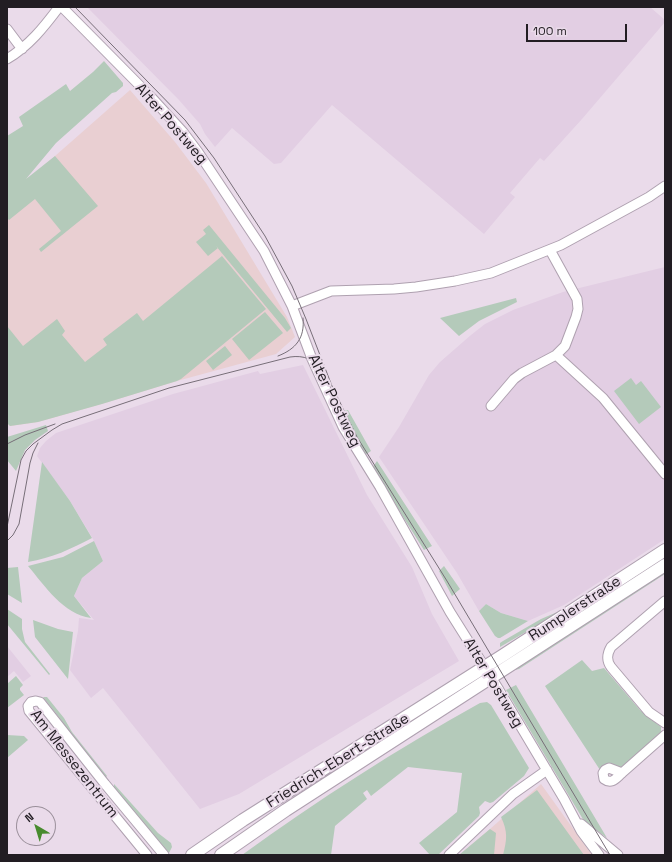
<!DOCTYPE html>
<html>
<head>
<meta charset="utf-8">
<style>
	body { margin:0 }
	#map { position:relative; width:672px; height:862px; overflow:hidden; background:#eadbea; font-family:"Space Grotesk",sans-serif }
	canvas { display:block }
	.frame { position:absolute; inset:0; border:8px solid #221d23; pointer-events:none }
	.north { position:absolute; left:16px; top:806px; width:40px; height:40px; box-sizing:border-box; background:#eadbea; border:1px solid #9a8f9a; border-radius:50%; rotate:322deg; font-size:11px; font-weight:700; line-height:16px; text-align:center; color:#221d23 }
	.north::after { content:''; display:block; margin:auto; width:14px; height:18px; background:#488b2e; clip-path:polygon(50% 0,100% 100%,50% 72%,0 100%) }
	.scale { position:absolute; left:526px; top:24px; width:101px; height:18px; box-sizing:border-box; border:2px solid #221d23; border-top:0; padding-left:5px; font-size:12px; line-height:14px; white-space:nowrap; color:#221d23; -webkit-text-stroke:3px #eadbea; paint-order:stroke }
</style>
</head>
<body>
<div id="map">
<canvas width="672" height="862"></canvas>
<div class="frame"></div>
<div class="north">N</div>
<div class="scale">100 m</div>
</div>
<script>
const ctx = document.querySelector('canvas').getContext('2d');
ctx.lineJoin = 'round';
function fillPath(path, color) {
  ctx.fillStyle = color;
  ctx.fill(path, 'evenodd');
}
function trace(path, color, width, dash) {
  ctx.strokeStyle = color;
  ctx.lineWidth = width;
  ctx.lineCap = dash ? 'butt' : 'round';
  ctx.setLineDash(dash || []);
  ctx.stroke(path);
}
function write(font, color, halo, rows, align = 'center') {
  ctx.font = font + ' "Space Grotesk",sans-serif';
  ctx.lineWidth = 4;
  ctx.setLineDash([]);
  ctx.textBaseline = 'middle';
  ctx.strokeStyle = halo;
  ctx.fillStyle = color;
  for (const [text, x, y, turn = 0] of rows) {
    ctx.save();
    ctx.translate(x, y);
    ctx.rotate((+turn || 0) * Math.PI / 180);
    ctx.textAlign = isNaN(turn) ? turn : align;
    if (halo) ctx.strokeText(text, 0, 0);
    ctx.fillText(text, 0, 0);
    ctx.restore();
  }
}
fillPath(new Path2D(`
	M87 7H650L665 20V22L582 119 544 161 540 158 510 193 515 197 484 234 332 105 281 163 274 164 232 128 215 147 205 134 200 124 179 100Z
	M665 267V539L564 605 528 621 501 613 486 604 479 611 457 573 379 457 399 427 429 375 440 362 471 335 485 324 513 310 563 292Z
	M303 365 367 495 412 567 432 614 459 661 239 794 200 809 103 688 91 698 70 670 78 631 79 618 94 620 74 596 82 578 103 561 93 539 70 501 37 456 40 448 46 441 56 433 173 394 258 371 260 374Z
	M7 646 31 676 23 682 14 671 7 677Z`), '#e2cee3');
fillPath(new Path2D(`
	M130 90 175 142 206 183 287 317 295 337 276 354 177 381 105 403 38 422 10 426 7 423V196L55 156Z
	M541 784 592 855H459L490 829Z`), '#e9cfd2');
fillPath(new Path2D(`
	M104 61 123 83V86L116 92 112 93 56 143 26 179 55 156 98 206 41 252 39 249 61 231 35 199 9 220 7 218V136L23 126 19 117 66 84 70 91 93 72Z
	M209 225 285 318 291 328 287 332 216 246 218 248 208 256 196 242 206 234 203 230Z
	M222 256 266 309 181 379 177 381 102 404 38 422 10 426 7 423V326L23 346 57 319 65 331 62 335 85 362 107 345 103 339 137 313 143 321Z
	M516 298 517 302 479 321 459 336 440 318Z
	M265 312 283 333 249 360 232 339Z
	M225 346 232 355 213 370 206 361Z
	M631 378 636 385 641 381 661 407 639 424 614 391Z
	M348 410 371 451 365 455 341 414 344 411Z
	M46 425 48 431 35 440 25 450 16 471 7 460V437Z
	M377 461 432 546 424 550 372 468Z
	M42 462 70 501 92 538C71 549 52 558 28 562Z
	M94 541 103 561 82 578 74 596 91 618C63 614 45 586 28 566L63 557Z
	M444 566 460 589 452 596 439 571Z
	M18 567 22 603 7 594V568Z
	M665 571V574L519 669 515 670 513 669Z
	M486 604 501 613 528 621 500 638H498L495 636 479 611Z
	M569 607 500 647V643L503 641 541 619Z
	M7 609 22 619V629L25 642 50 674 49 675 7 624Z
	M33 620 58 629 73 632 68 679 35 637Z
	M582 660 592 671 604 668 640 710 661 727V734L623 767 600 770 545 686Z
	M16 676 23 685 20 688V690L24 695 7 708V684Z
	M516 685 607 838 584 821 506 690Z
	M43 697H47L64 718 72 732 107 776 105 778 69 734 61 720Z
	M487 702 491 705 529 768 524 776 493 802 490 803 485 801 479 807 480 813 479 816 438 855H430L419 843 457 812 462 773 408 767 371 796 367 790 363 793 367 799 335 826 331 855H242C318 800 397 749 480 703Z
	M7 735 24 736 28 740 7 758Z
	M114 784 158 833 171 843 172 847 169 853 165 850 114 788Z
	M537 790 584 855H503C507 839 508 832 501 817Z
	M490 829 496 833 494 855H459Z`), '#b4caba');
const minor = new Path2D(`
	M62 7 152 98 183 132 198 152 264 251 292 306 312 359 343 427 380 487 450 612 499 690 564 799 581 831 599 855
	M7 29 22 49
	M7 59C29 46 44 27 59 7
	M292 306 331 291 394 289 416 287 455 281 491 273 561 245 649 197 665 186
	M556 355 603 398 665 474
	M491 406 514 379 522 373 556 355 565 346 576 317 578 309 577 299 550 250
	M665 601 611 647C607 654 606 660 611 667L649 712 665 723
	M609 768 622 773C616 778 612 785 604 779L603 773 605 770Z
	M622 773 665 735
	M581 824 618 855
	M147 855 29 711 28 706 31 702 36 701 40 702 105 784 164 855
	M449 855 513 794 547 770`);
const major = new Path2D(`
	M192 855 243 820 502 656 665 550
	M221 855 286 810 665 565`);
trace(minor, '#afa1b0', 11);
trace(major, '#afa1b0', 14);
trace(minor, '#fff', 9);
trace(major, '#fff', 12);
trace(new Path2D(`
	M75 7 185 120 214 158 265 236 292 286 306 319 332 386 357 437 447 581 610 855
	M663 7 665 9
	M278 356C296 349 305 338 303 318
	M7 444 25 435 55 424
	M7 527 21 460 26 451 33 444 52 430 62 424 169 388 290 357C304 355 314 359 323 371
	M7 541 13 535 19 524 30 463 33 453 38 443`), '#776e78', 1);
write('15px', '#221d23', '#eadbea', [
	["Alter Postweg",171,124,49],
	["Alter Postweg",334,401,64],
	["Rumplerstraße",575,609,-33],
	["Alter Postweg",493,683,59],
	["Friedrich-Ebert-Straße",338,761,-32],
	["Am Messezentrum",74,764,52]
]);
</script>
</body>
</html>
